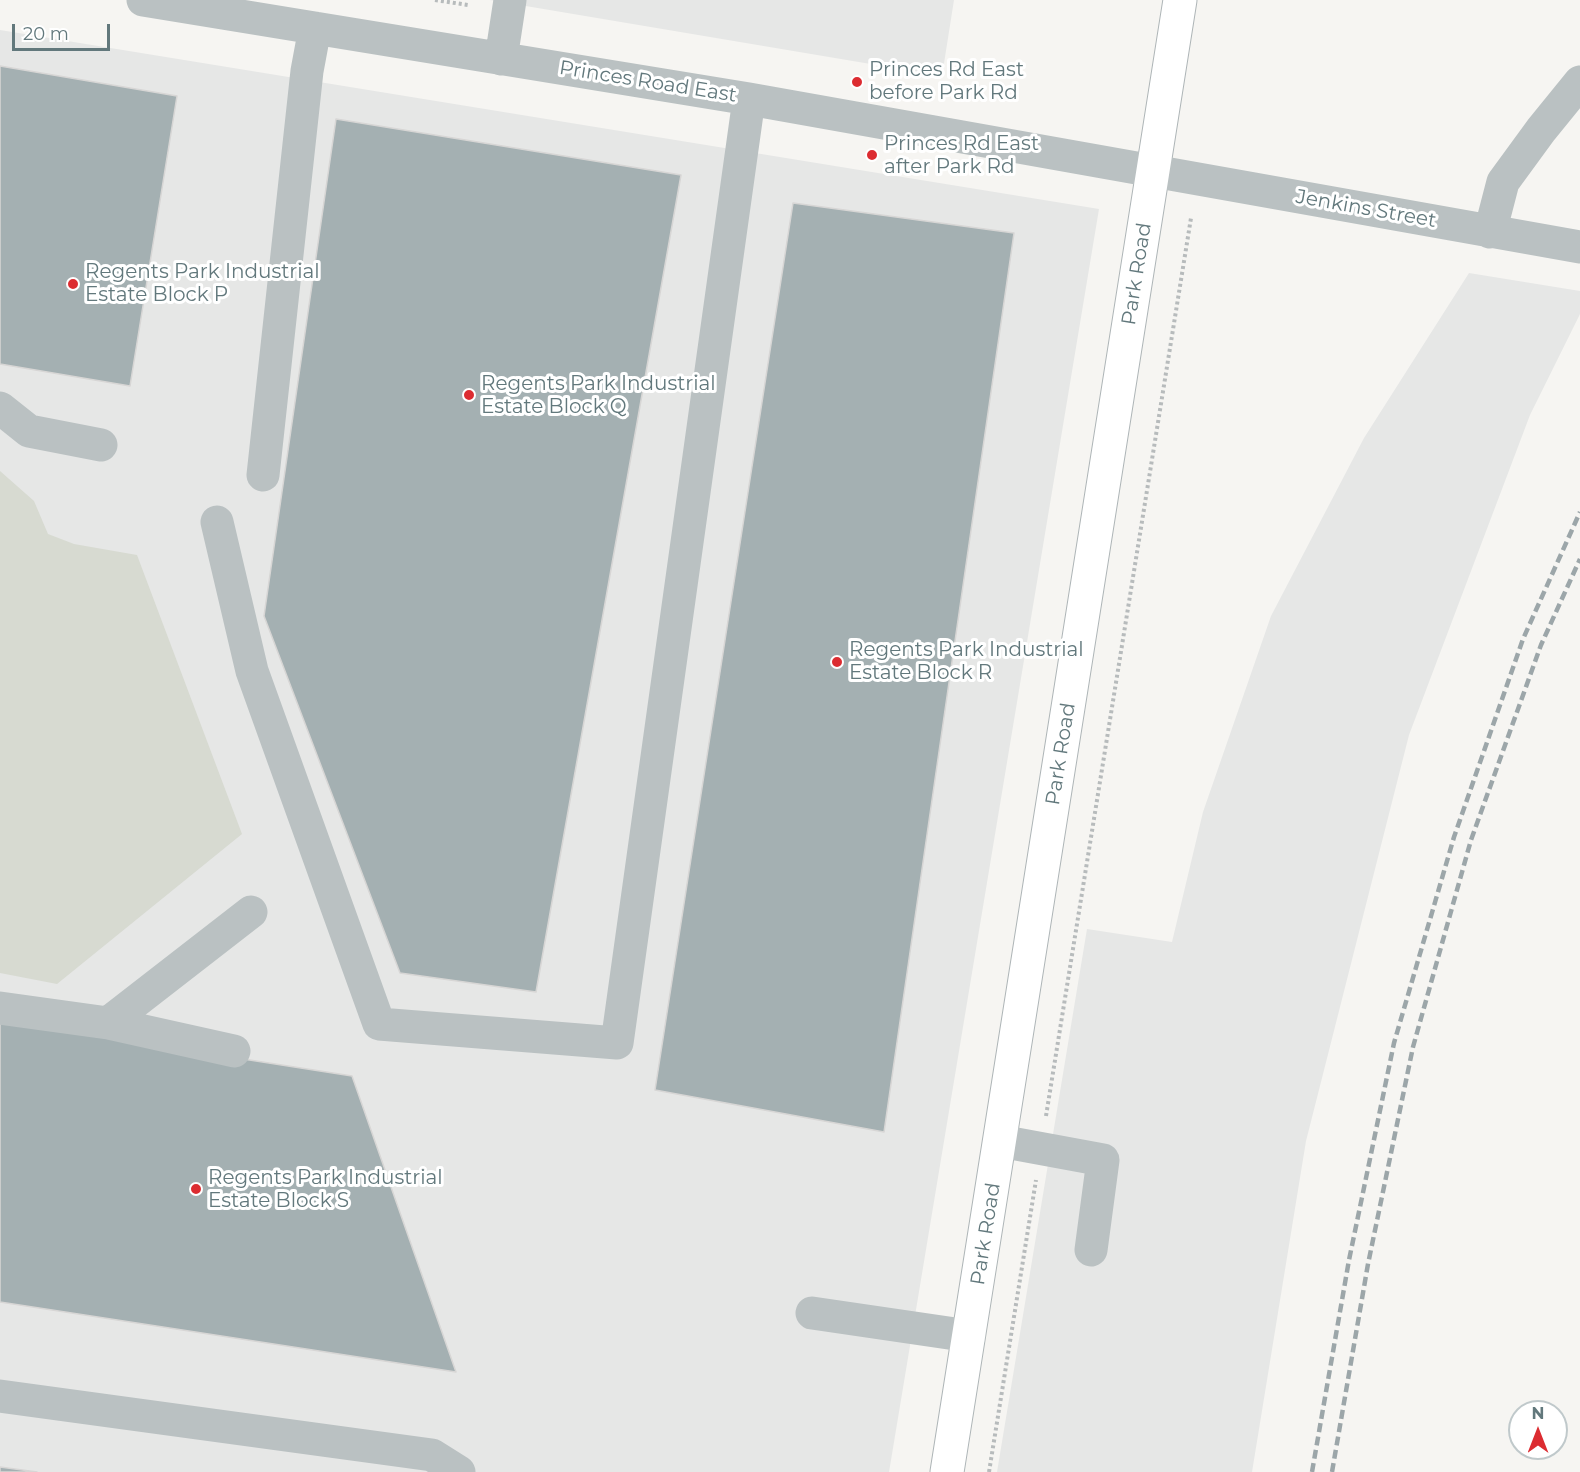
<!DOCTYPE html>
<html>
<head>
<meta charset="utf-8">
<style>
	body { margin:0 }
	#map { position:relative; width:1580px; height:1472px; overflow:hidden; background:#f6f5f2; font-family:Montserrat,sans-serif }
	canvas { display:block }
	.north { position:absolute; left:1508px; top:1400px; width:60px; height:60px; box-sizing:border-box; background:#fff; border:2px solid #c0c9cb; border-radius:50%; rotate:0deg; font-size:16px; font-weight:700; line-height:24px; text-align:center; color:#62787c }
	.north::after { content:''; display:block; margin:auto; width:21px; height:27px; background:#dc2c31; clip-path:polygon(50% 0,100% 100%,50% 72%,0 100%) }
	.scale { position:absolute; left:12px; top:24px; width:98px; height:27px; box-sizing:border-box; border:3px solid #62787c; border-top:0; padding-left:8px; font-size:18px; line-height:21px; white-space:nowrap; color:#62787c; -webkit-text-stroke:4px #fff; paint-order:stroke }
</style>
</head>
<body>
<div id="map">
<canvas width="1580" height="1472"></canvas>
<div class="north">N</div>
<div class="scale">20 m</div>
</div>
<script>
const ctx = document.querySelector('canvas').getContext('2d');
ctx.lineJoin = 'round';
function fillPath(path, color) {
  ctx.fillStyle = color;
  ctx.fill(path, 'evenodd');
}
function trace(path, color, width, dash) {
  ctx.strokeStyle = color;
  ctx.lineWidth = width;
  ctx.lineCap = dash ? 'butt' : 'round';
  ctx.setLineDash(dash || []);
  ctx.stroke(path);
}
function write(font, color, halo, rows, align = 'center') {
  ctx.font = font + ' Montserrat,sans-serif';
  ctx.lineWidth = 6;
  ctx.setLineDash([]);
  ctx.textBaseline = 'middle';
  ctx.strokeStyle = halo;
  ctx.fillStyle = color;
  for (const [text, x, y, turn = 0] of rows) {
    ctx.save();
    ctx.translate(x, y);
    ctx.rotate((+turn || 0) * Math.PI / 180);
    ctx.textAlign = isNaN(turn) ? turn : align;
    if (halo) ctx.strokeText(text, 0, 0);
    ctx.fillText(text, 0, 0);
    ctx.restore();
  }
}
fillPath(new Path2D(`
	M490 0H954L942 76Z
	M0 30 1099 209 889 1472H0Z
	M1469 273 1580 291V314L1530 415 1409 735 1306 1141 1252 1472H997L1087 929 1172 942 1203 812 1271 616 1364 438Z`), '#e6e7e6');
fillPath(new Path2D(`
	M0 471 34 501 48 534 74 544 137 555 242 834 57 984 0 973Z`), '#d7dad1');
const building = new Path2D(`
	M0 66 177 96 130 386 0 364Z
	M336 119 681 175 536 992 400 973 264 616Z
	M793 203 1014 233 884 1132 655 1090Z
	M0 1021 352 1076 456 1372 0 1302Z
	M0 1467 37 1472H0Z`);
fillPath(building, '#a4b0b2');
trace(building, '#d7d6d5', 1.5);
const major = new Path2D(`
	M947 1472 1180 0`);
trace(major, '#aeb5b7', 35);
trace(new Path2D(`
	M435 0 468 5
	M1046 1116 1191 218
	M989 1472 1036 1180`), '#b7bbbc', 4, [3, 3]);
trace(new Path2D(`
	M143 0 749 99 1580 247
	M501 59 510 0
	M1490 232 1503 182 1541 130 1580 82
	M0 408 29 431 101 445
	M263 475 307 71 315 28
	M217 522 252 671 379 1024 617 1043 749 99
	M0 1008 108 1023 234 1051
	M108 1023 251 912
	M1000 1141 1103 1160 1091 1250
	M812 1313 969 1336
	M0 1396 432 1455 459 1472`), '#bac1c2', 33);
trace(major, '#fff', 33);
trace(new Path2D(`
	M1312 1472 1349 1260 1394 1043 1454 837 1523 639 1580 512
	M1332 1472 1368 1264 1413 1047 1471 840 1541 645 1580 559`), '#9ca6a9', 4.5, [9, 4.5]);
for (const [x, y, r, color] of [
	[857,82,6,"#dc2c31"],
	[872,155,6,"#dc2c31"],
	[73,284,6,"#dc2c31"],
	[469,395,6,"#dc2c31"],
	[837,662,6,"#dc2c31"],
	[196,1189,6,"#dc2c31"]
]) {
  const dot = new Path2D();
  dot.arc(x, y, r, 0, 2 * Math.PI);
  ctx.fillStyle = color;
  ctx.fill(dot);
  trace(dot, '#fff', 2);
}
write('20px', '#62787c', '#fff', [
	["Princes Rd East",869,70],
	["before Park Rd",869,93],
	["Princes Rd East",884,144],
	["after Park Rd",884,167],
	["Regents Park Industrial",85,272],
	["Estate Block P",85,295],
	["Regents Park Industrial",481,384],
	["Estate Block Q",481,407],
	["Regents Park Industrial",849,650],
	["Estate Block R",849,673],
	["Regents Park Industrial",208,1178],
	["Estate Block S",208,1201]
], 'left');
write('20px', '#62787c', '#fff', [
	["Princes Road East",648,82,9],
	["Jenkins Street",1366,209,10],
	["Park Road",1137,274,-81],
	["Park Road",1061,754,-81],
	["Park Road",986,1234,-81]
]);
</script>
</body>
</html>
